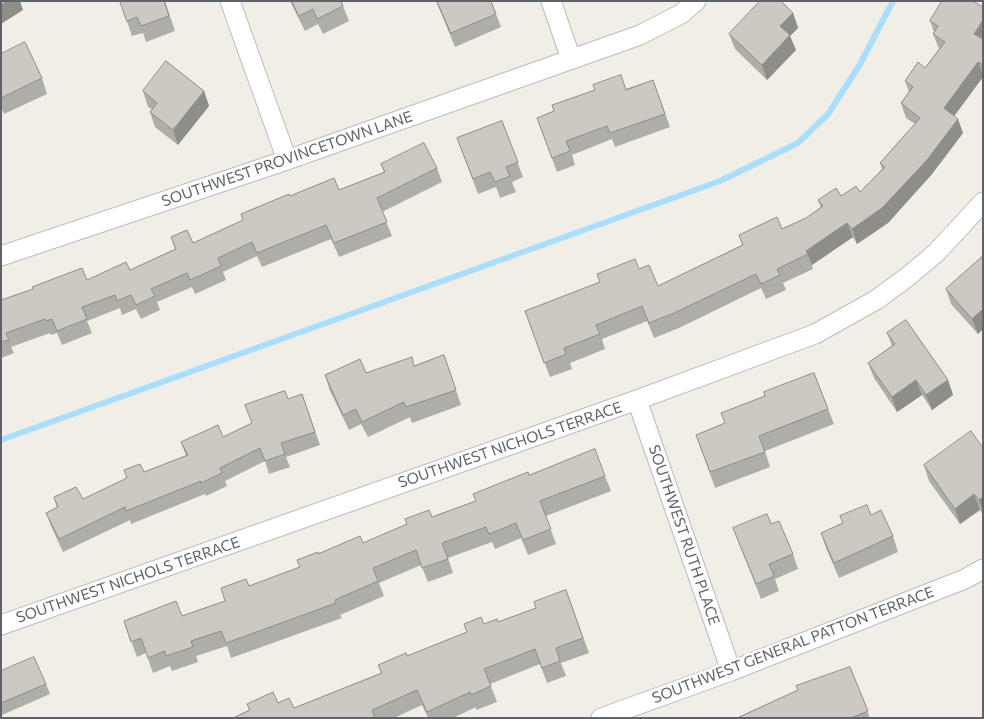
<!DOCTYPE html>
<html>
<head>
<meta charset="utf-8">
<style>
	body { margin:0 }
	#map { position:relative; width:984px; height:719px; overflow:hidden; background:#f1eee6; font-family:Commissioner,sans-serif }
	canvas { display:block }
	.frame { position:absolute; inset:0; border:2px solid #5d6368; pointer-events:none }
</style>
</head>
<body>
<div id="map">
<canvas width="984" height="719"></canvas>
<div class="frame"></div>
</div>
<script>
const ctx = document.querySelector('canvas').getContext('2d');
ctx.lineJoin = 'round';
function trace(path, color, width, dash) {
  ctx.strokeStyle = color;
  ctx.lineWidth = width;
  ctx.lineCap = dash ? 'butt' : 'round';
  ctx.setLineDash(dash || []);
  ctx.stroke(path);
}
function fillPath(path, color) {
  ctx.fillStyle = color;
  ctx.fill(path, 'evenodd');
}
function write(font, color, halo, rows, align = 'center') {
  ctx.font = font + ' Commissioner,sans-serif';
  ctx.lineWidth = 5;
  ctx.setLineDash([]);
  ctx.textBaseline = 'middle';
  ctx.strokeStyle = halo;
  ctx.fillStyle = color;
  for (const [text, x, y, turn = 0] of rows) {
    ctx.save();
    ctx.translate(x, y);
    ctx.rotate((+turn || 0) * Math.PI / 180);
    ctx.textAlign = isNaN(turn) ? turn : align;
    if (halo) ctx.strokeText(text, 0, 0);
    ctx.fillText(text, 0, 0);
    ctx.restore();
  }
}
trace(new Path2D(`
	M1 440 720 181 798 143 828 114 859 66 893 1`), '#a8deff', 6);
const minor = new Path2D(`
	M230 1 287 160
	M551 1 571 59
	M1 256 287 160 640 35 681 14 696 1
	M637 400 731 671
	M1 625 637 400 815 334 876 300 906 278 936 253 983 202
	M601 718 731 671 965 579 983 569`);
trace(minor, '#b8bcc1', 21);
trace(minor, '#fff', 19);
fillPath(new Path2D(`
	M120 1H165L175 31 146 42 143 33 132 36Z
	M290 1H341L349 21 323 34 318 24 305 31Z
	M436 1H491L501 27 455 47Z
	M983 7V77L954 116 963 133 932 174 888 223 857 244 853 237 812 265 813 269 783 283 786 290 766 299 761 288 679 328 654 338 647 321 602 339 605 349 570 363 572 369 550 377 525 311 639 269 658 286 742 245 739 235 782 229 806 218 821 208 818 200 860 192 882 169 880 163 915 124 906 118 901 103 909 92 905 81 925 68 939 49 933 34 934 32 930 21Z
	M793 13 798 28 790 36 796 50 767 80 735 49 729 34Z
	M1 54 42 78 47 94 4 114 1 107Z
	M653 80 670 127 615 147 612 139 572 155 575 165 557 172 537 118Z
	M143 91H204L209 106 178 145 155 127 150 112 152 109 148 107Z
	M502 121 523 177 512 182 516 192 500 198 496 187 478 194 457 138Z
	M381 164 437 168 442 182 382 212 392 236 339 257 331 239 262 267 257 256 223 272 226 280 195 294 192 287 157 302 160 310 141 319 136 309 122 315 120 308 87 321 92 333 62 345 57 333 51 335 50 333 11 347 14 353 1 358V300L130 270 175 249 171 237 193 243 243 221 290 196 339 190 384 172Z
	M983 256V329L978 334 951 304 946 289Z
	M887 333 948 380 953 395 932 410 922 395 897 412 874 378 868 363 892 346Z
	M444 355 461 405 412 423 410 417 368 437 361 424 349 430 330 391 325 375 366 373 415 365Z
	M814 373 834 424 765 451 770 467 715 488 696 435 725 423 765 396Z
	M302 394 320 445 286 457 290 467 269 474 265 461 225 481 227 486 206 496 205 494 131 524 130 520 63 552 51 526 46 513 57 508 54 497 83 499 144 472 186 456 181 442 223 437 252 423 288 399Z
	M983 448V514L980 510 960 524 929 481 924 465Z
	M529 475 605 476 611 491 546 516 556 544 528 555 521 538 495 549 492 542 448 558 453 573 428 582 421 565 379 583 384 596 340 615 342 618 231 658 227 646 196 656 198 662 172 671 170 666 153 673 146 653 137 657 124 621 182 616 225 601 249 586 300 567 318 554 363 543 475 501Z
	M871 515 893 536 898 552 839 578 826 548 821 533 843 523 840 516Z
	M771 524 793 554 798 569 775 579 779 591 761 599 733 528Z
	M566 590 589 653 561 663 566 676 547 683 540 664 490 684 497 702 476 710V707L453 718H428L422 705 394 718H233L249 710 247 704 278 703 294 708 381 673 378 665 407 656 467 632 484 624 498 622 536 608Z
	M850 667 870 718H737Z
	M1 671 46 684 50 694 2 715Z`), '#afada8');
fillPath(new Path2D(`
	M7 1H20L23 10 1 24V5Z
	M793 13 798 28 790 36 796 50 767 80 762 65 780 26Z
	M983 20V43L974 34Z
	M978 62 983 75V77L949 123 944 108Z
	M204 91 209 106 178 145 173 130Z
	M958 119 963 133 932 174 888 223 857 244 852 229Z
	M847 223 853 237 812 265 806 251Z
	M983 309V329L978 334 972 319Z
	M916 380 922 395 897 412 892 397Z
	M948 380 953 395 932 410 926 395Z
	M974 494 980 510 960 524 955 509Z
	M983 497V512L979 500Z`), '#8f8d88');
const building = new Path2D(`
	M1 1H7L1 5Z
	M120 1H164L169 16 141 26 137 17 127 21Z
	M292 1H341L343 6 317 19 313 9 299 16Z
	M437 1H491L496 14 451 33Z
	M760 1H781L793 13 780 26 790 35 762 65 729 34Z
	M942 1H973L983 7V20L974 34 983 39V65L978 62 944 108 958 119 927 160 882 208 852 229 847 223 806 251 808 254 777 269 780 275 761 284 756 274 674 313 649 323 642 306 596 325 600 334 564 348 566 354 544 363 525 311 600 282 597 274 635 259 639 269 649 265 658 286 743 245 739 235 777 217 782 229 806 218 823 206 818 200 836 188 841 196 856 186 860 192 885 167 880 163 920 118 901 103 913 87 905 81 918 62 925 68 945 42 933 34 938 26 930 21Z
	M25 42 42 78 1 98V54Z
	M166 61 204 91 173 130 150 112 157 103 143 91Z
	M621 75 626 90 653 80 665 114 610 133 607 126 566 141 570 151 552 158 537 118 554 111 552 105 595 90 593 85Z
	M502 121 518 162 506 167 510 176 495 182 490 172 473 179 457 138Z
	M424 143 437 168 377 198 387 222 334 243 326 225 257 253 252 242 218 258 221 266 190 280 187 273 151 289 155 296 136 305 131 295 117 301 115 295 82 307 87 319 57 331 52 319 46 321 45 319 6 333 9 340 1 342V300L33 289 32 287 82 268 87 280 126 262 130 270 176 249 171 237 187 230 193 243 243 220 241 214 289 194 290 196 334 178 339 190 385 172 381 164Z
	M983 256V309L972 319 946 289Z
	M906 320 948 380 926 395 916 380 892 397 868 363 895 344 887 333Z
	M444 355 456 390 406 407 404 402 362 422 356 409 343 415 325 375 360 359 366 373 412 357 414 366Z
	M814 373 828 409 759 436 765 452 710 472 696 435 725 423 721 413 765 396 764 392Z
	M285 391 288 399 302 394 315 432 281 443 285 454 265 461 260 448 220 468 222 473 201 483V481L126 511 125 507 59 539 46 513 58 507 54 497 76 487 83 499 127 478 124 470 140 464 144 472 188 455 181 442 218 425 223 437 252 423 245 405Z
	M971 431 983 448V497L979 500 974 494 955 509 924 465Z
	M595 449 605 476 540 501 551 529 523 540 516 523 489 534 486 527 442 543 448 559 422 568 416 550 373 568 378 581 335 600 336 603 226 643 221 631 191 641 193 647 166 656 165 651 148 658 141 638 131 642 124 621 176 601 182 616 225 601 221 588 246 579 249 586 300 567 297 560 318 552V554L360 536 363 543 407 524 405 519 429 510 432 517 476 501 473 494 528 472 529 475Z
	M867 505 871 515 881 510 893 536 834 563 821 533 843 523 840 516Z
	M767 514 771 524 779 521 793 554 769 564 774 576 756 584 733 528Z
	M566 590 583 638 556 648 560 661 542 668 535 649 484 669 491 686 471 695 470 692 427 712 417 690 372 710 375 718H233L250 710 247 704 273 692 278 703 289 698 294 708 382 673 378 665 406 653 407 656 467 632 464 624 481 617 484 624 497 619 498 622 536 608 534 602Z
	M34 657 46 684 1 703V671Z
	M850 667 868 711 851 718H737L798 690 796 686Z`);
fillPath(building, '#ccc9c3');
trace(building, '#8f8d88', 1);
write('15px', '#5d6368', '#fff', [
	["SOUTHWEST PROVINCETOWN LANE",287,159,-19],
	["SOUTHWEST NICHOLS TERRACE",510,445,-19],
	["SOUTHWEST RUTH PLACE",684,535,71],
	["SOUTHWEST NICHOLS TERRACE",128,580,-19],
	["SOUTHWEST GENERAL PATTON TERRACE",793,645,-21]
]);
</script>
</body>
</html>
